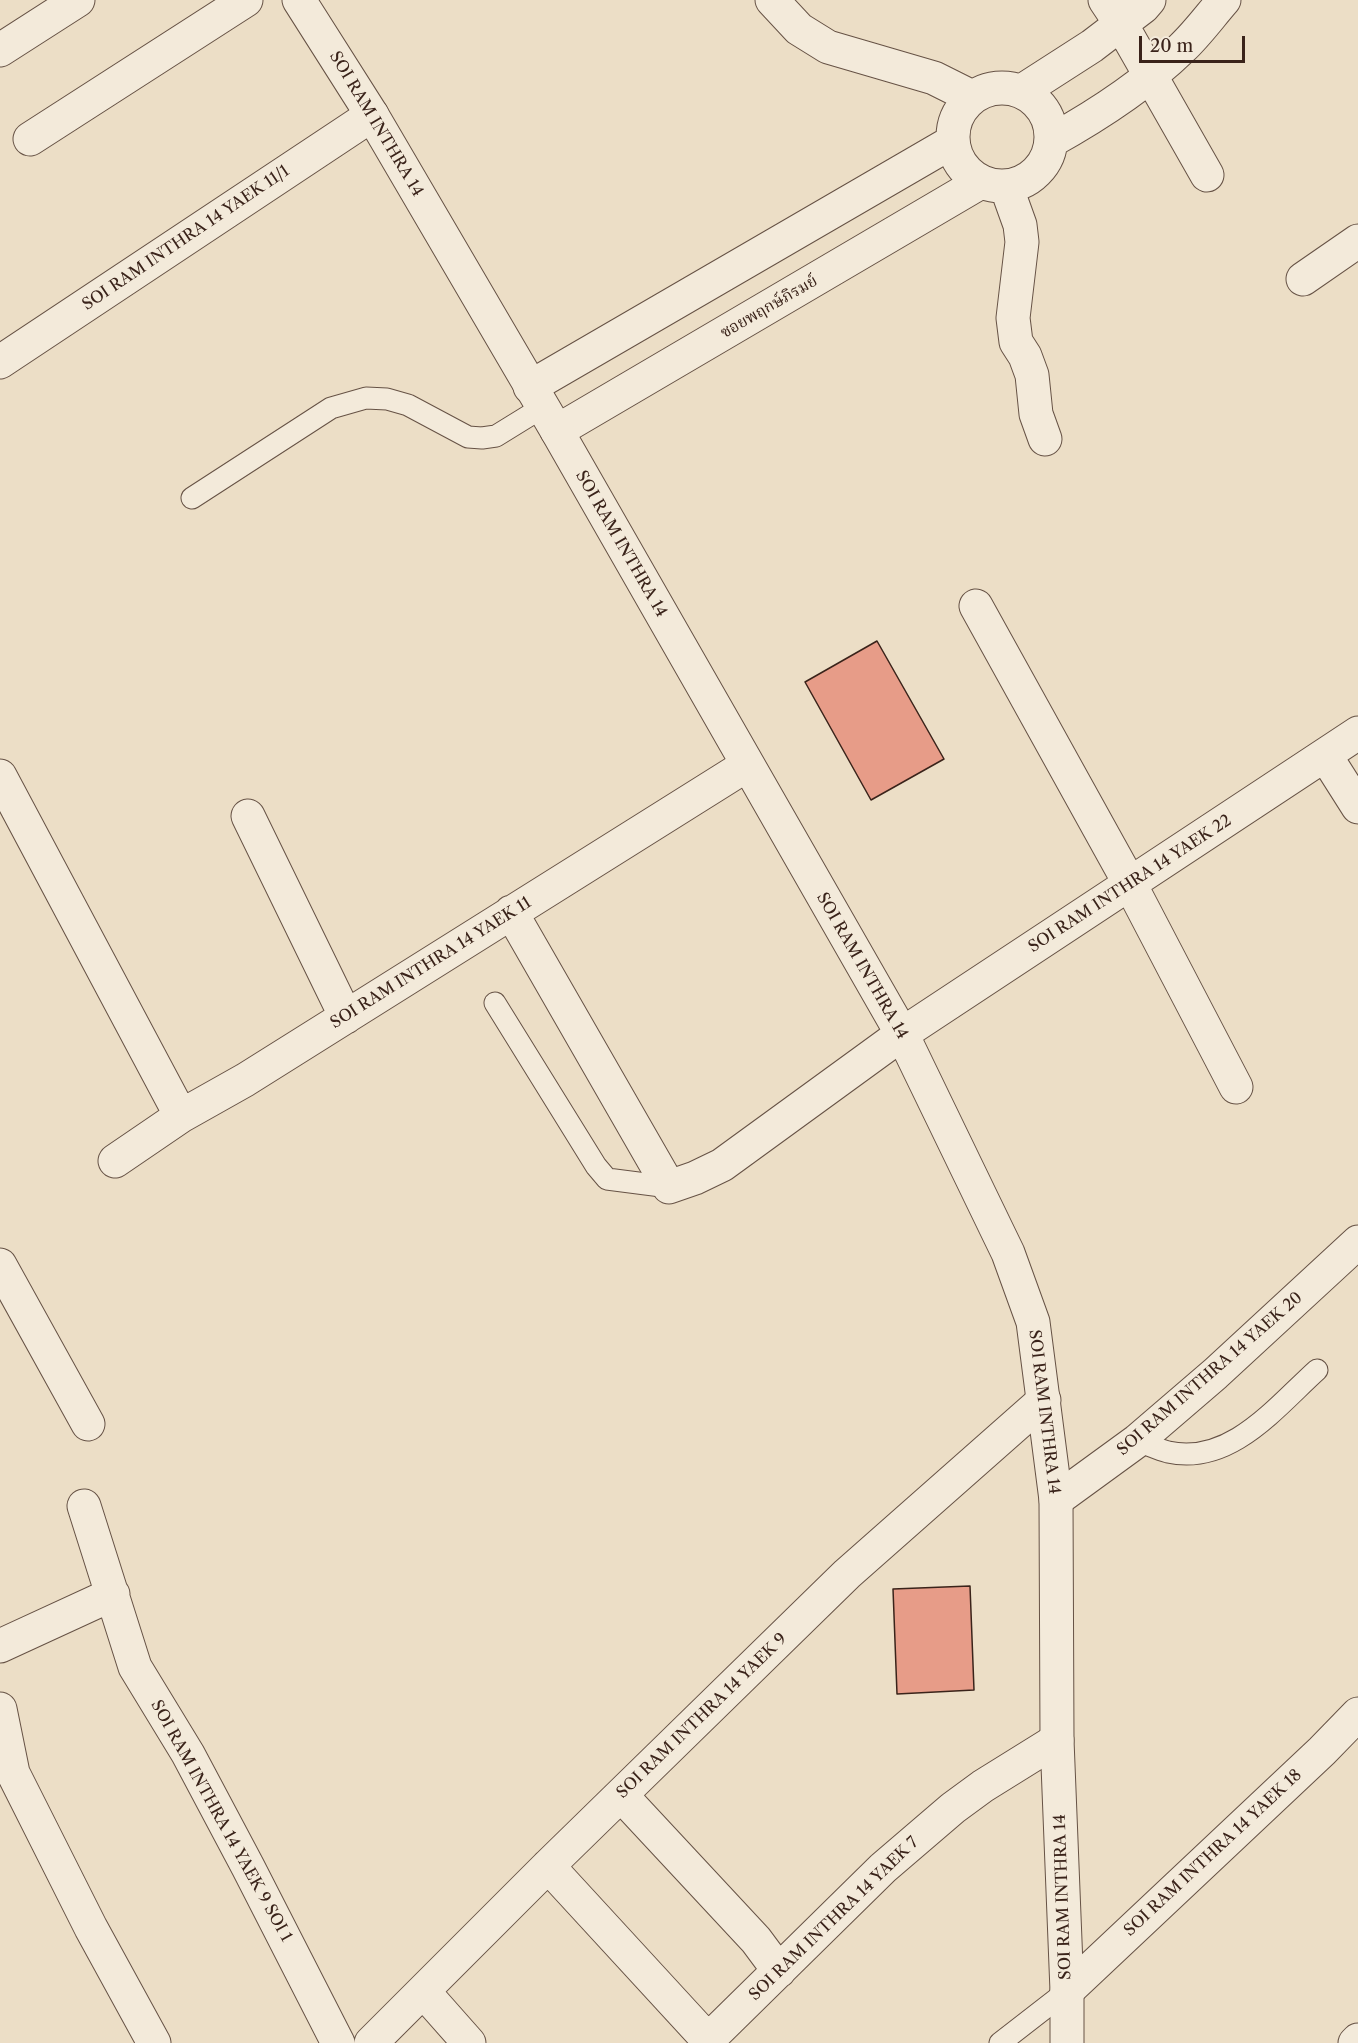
<!DOCTYPE html>
<html>
<head>
<meta charset="utf-8">
<style>
	body { margin:0 }
	#map { position:relative; width:1358px; height:2043px; overflow:hidden; background:#ecdec6; font-family:"Libre Caslon Text",serif }
	canvas { display:block }
	.scale { position:absolute; left:1139px; top:36px; width:106px; height:27px; box-sizing:border-box; border:3px solid #3a231a; border-top:0; padding-left:8px; font-size:18px; line-height:21px; white-space:nowrap; color:#3a231a; -webkit-text-stroke:4px #f3eada; paint-order:stroke }
</style>
</head>
<body>
<div id="map">
<canvas width="1358" height="2043"></canvas>
<div class="scale">20 m</div>
</div>
<script>
const ctx = document.querySelector('canvas').getContext('2d');
ctx.lineJoin = 'round';
function fillPath(path, color) {
  ctx.fillStyle = color;
  ctx.fill(path, 'evenodd');
}
function trace(path, color, width, dash) {
  ctx.strokeStyle = color;
  ctx.lineWidth = width;
  ctx.lineCap = dash ? 'butt' : 'round';
  ctx.setLineDash(dash || []);
  ctx.stroke(path);
}
function write(font, color, halo, rows, align = 'center') {
  ctx.font = font + ' "Libre Caslon Text","Noto Serif Thai",serif';
  ctx.lineWidth = 4.5;
  ctx.setLineDash([]);
  ctx.textBaseline = 'middle';
  ctx.strokeStyle = halo;
  ctx.fillStyle = color;
  for (const [text, x, y, turn = 0] of rows) {
    ctx.save();
    ctx.translate(x, y);
    ctx.rotate((+turn || 0) * Math.PI / 180);
    ctx.textAlign = isNaN(turn) ? turn : align;
    if (halo) ctx.strokeText(text, 0, 0);
    ctx.fillText(text, 0, 0);
    ctx.restore();
  }
}
const building = new Path2D(`
	M877 641 944 759 871 800 805 682Z
	M970 1586 974 1690 897 1694 893 1589Z`);
fillPath(building, '#e79c88');
trace(building, '#3a231a', 1.5);
const service = new Path2D(`
	M192 498 331 408 366 398 387 399 408 405 468 437 482 438 496 436 543 407
	M495 1003 596 1166 607 1179 669 1187
	M1137 1441C1147 1444 1157 1449 1168 1452 1230 1466 1276 1407 1317 1370
	M1000 2043 1067 1991`);
const minor = new Path2D(`
	M772 0 799 29 828 47 934 78 972 97
	M1105 0 1121 24 1207 175
	M0 50 78 0
	M953 137a49 49 0 1 1 98 0a49 49 0 1 1-98 0Z
	M1022 91 1092 46 1143 7 1149 0
	M30 139 246 0
	M1051 141C1098 115 1143 86 1182 48 1197 34 1210 16 1224 0
	M1006 186 1020 225 1022 242 1013 318 1016 342 1025 356 1032 375 1036 414 1045 439
	M1303 279 1358 241
	M0 362 372 115
	M530 387 952 142
	M557 431 981 182
	M976 606 1130 884 1236 1087
	M1325 755 1358 807
	M0 776 181 1116
	M248 816 346 1017
	M511 912 669 1187 695 1178 722 1165 902 1034 1358 733
	M115 1161 181 1116 245 1080 747 765
	M0 1265 88 1424
	M1056 1500 1137 1441 1215 1374 1358 1242
	M84 1506 135 1667 188 1754 248 1867 338 2043
	M0 1646 113 1594
	M0 1709 13 1773 91 1928 154 2043
	M621 1795 756 1940 779 1971
	M548 1866 708 2040
	M423 1991 469 2043
	M1067 1991 1322 1751 1358 1714
	M371 2043 548 1866 847 1574 1044 1400
	M705 2043 883 1868 953 1808 983 1786 1057 1740
	M1355 2043 1358 2040`);
const tertiary = new Path2D(`
	M299 0 372 115 557 431 902 1034 1008 1253 1033 1322 1056 1500 1057 1740 1067 1991V2043`);
trace(service, '#665245', 23);
trace(minor, '#665245', 35);
trace(tertiary, '#665245', 35);
trace(service, '#f3eada', 21);
trace(minor, '#f3eada', 33);
trace(tertiary, '#f3eada', 33);
write('16px', '#3a231a', '#f3eada', [
	["SOI RAM INTHRA 14",376,124,59],
	["SOI RAM INTHRA 14 YAEK 11/1",186,238,-34],
	["ซอยพฤกษ์ภิรมย์",769,307,-30],
	["SOI RAM INTHRA 14",621,544,60],
	["SOI RAM INTHRA 14 YAEK 22",1130,884,-33],
	["SOI RAM INTHRA 14 YAEK 11",431,963,-32],
	["SOI RAM INTHRA 14",862,966,60],
	["SOI RAM INTHRA 14 YAEK 20",1210,1374,-41],
	["SOI RAM INTHRA 14",1044,1412,83],
	["SOI RAM INTHRA 14 YAEK 9",702,1716,-44],
	["SOI RAM INTHRA 14 YAEK 9 SOI 1",221,1821,61],
	["SOI RAM INTHRA 14 YAEK 18",1213,1853,-43],
	["SOI RAM INTHRA 14",1063,1897,-92],
	["SOI RAM INTHRA 14 YAEK 7",834,1919,-44]
]);
</script>
</body>
</html>
